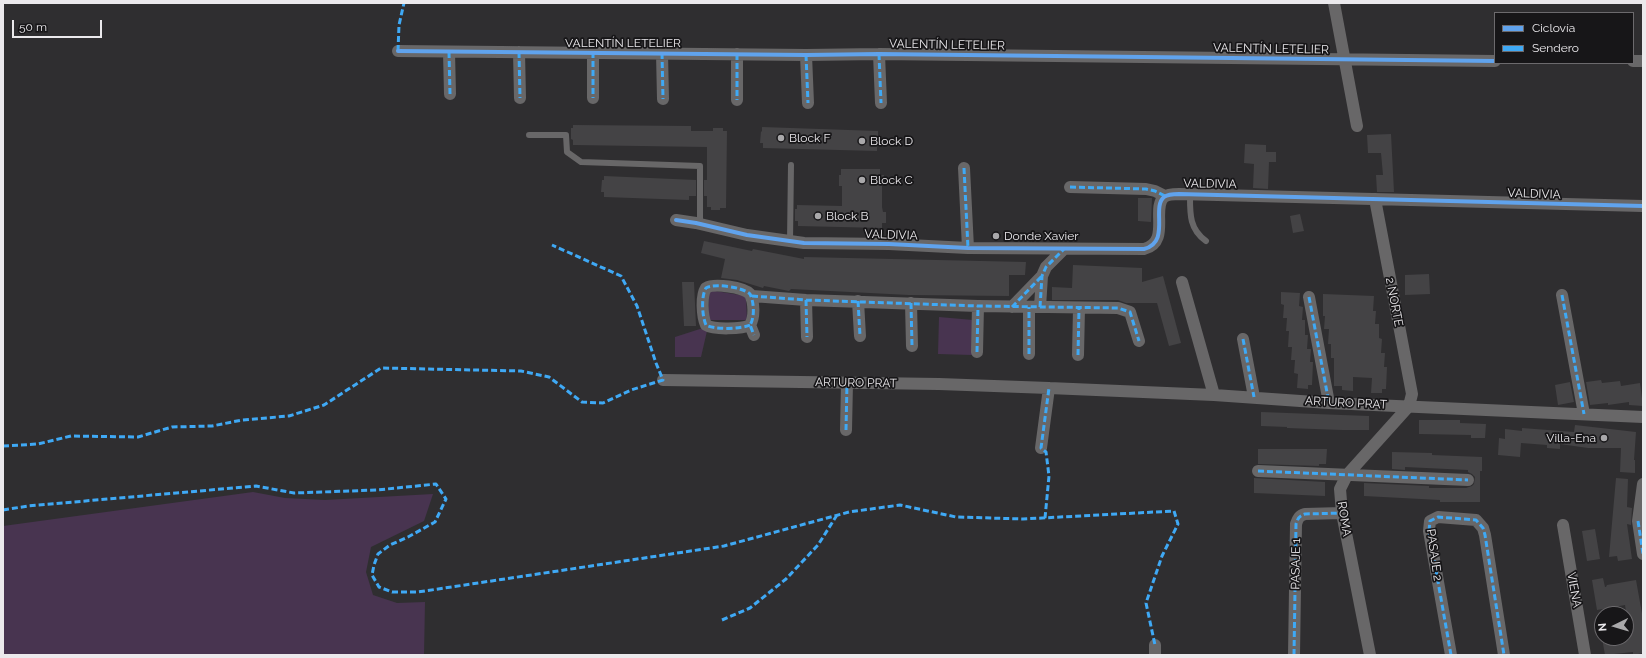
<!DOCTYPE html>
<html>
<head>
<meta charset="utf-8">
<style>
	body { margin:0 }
	#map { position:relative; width:1646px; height:658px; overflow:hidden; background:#2f2e30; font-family:Raleway,sans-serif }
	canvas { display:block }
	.frame { position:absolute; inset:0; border:4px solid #ebe9ec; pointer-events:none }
	.legend { position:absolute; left:1494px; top:12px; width:140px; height:52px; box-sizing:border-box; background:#171618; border:1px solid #6c6a6d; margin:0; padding:5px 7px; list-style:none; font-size:12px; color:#ebe9ec }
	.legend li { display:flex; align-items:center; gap:8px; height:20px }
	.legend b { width:20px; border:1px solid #6c6a6d }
	.north { position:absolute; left:1594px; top:606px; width:40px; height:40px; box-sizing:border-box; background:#171618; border:1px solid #6c6a6d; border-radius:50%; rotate:265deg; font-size:11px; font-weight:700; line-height:16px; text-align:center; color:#ebe9ec }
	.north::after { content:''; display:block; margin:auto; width:14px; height:18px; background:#a9a8aa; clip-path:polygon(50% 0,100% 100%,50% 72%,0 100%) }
	.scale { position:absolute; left:12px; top:20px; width:90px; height:18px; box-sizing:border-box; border:2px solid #ebe9ec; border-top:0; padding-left:5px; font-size:12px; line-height:14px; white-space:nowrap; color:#ebe9ec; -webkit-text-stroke:3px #171618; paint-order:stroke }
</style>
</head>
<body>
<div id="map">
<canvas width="1646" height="658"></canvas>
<div class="frame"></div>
<ul class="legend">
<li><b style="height:5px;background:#60a3ed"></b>Ciclovía</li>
<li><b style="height:5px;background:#3fa9f5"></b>Sendero</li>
</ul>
<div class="north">N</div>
<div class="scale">50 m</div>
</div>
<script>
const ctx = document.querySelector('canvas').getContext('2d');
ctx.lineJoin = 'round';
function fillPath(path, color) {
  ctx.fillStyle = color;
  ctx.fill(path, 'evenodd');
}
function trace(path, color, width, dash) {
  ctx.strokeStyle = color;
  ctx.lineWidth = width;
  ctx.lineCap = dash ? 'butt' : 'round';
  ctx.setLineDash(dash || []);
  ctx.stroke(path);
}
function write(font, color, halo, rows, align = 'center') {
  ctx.font = font + ' Raleway,sans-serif';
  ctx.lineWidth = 3.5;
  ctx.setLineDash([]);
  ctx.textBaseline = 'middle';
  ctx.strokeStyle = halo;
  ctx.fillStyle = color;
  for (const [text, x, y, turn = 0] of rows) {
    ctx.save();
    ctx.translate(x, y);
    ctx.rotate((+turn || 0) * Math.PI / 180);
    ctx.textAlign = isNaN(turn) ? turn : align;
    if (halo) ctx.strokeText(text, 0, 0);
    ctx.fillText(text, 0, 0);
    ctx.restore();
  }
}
fillPath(new Path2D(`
	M709 290 746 296 747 320H708Z
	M939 317 973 320 972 355 938 354Z
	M703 328 707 331 701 357H675V337Z
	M253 492 285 498 325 500 433 494 424 521 371 547 366 572 373 595 397 603 425 602 424 655H3V526Z`), '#483450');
fillPath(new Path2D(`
	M573 125 691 126V131H713V128H723V131H727L726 208H720V210H711V207H707V196H704V180H707V147L573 145V140L571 139V128H573Z
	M762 127 878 131V135H881L880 146H877V151L763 148V143H760L761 131 762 132Z
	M1391 134 1394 192H1377L1376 175H1383L1381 153H1368L1367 135Z
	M1245 144 1266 145V152H1276V162H1269L1268 189 1253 188 1254 164 1244 163Z
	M841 169H880V175H884V185H882V207L883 212H886V223H882V228L798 226V221H795V209H797V205L842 206V186H839V175H841Z
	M604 176 696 180V196H689V200L604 197V192H601L602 180H604Z
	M1138 198H1152L1151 222 1138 221Z
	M1300 214 1304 231 1293 233 1290 216Z
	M704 241 752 251 753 249 804 259V257L1026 262 1025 275H1009V296L909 295 791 289 789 291 764 286 763 288 737 280 721 278 725 259 701 253Z
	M1073 265 1142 268V282L1163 276 1181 343 1169 346 1157 303H1126L1118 300H1052V287L1072 288Z
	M1429 274 1430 294 1405 295V275Z
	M682 282H694L696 326H684Z
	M1281 292 1300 293 1299 306 1303 307 1302 320H1305V335H1308L1307 349H1311L1310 362H1313L1312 385H1308V389L1297 388 1298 374 1294 373 1295 360H1291L1292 347H1288L1289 331H1286L1287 318H1283L1284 305 1281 304Z
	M1323 294 1374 296 1373 311H1376L1375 324H1379V338L1382 339 1381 353H1385L1384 367H1387L1386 389H1382V393H1371L1372 378 1353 377V391L1342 390V386H1334V358H1331V344H1328L1329 329H1324L1325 316H1323Z
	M1601 380 1602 383 1620 381 1621 386 1640 383 1643 406 1629 405V402L1608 405V403L1590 405 1586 382Z
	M1570 382 1574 402 1558 405 1555 385Z
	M1261 412 1369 416V430H1342L1287 428V427L1261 426Z
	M1419 420H1460V423L1486 424 1485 438H1471V435L1419 434Z
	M1575 425 1636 432 1634 460H1635V473L1620 472 1621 448H1588L1560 444V449L1547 448V445L1521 443 1520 457 1498 455 1499 438 1505 439V429L1522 431V428L1574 432Z
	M1258 449H1327L1326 464H1319V466L1258 464Z
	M1392 452 1432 453V455L1482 457V471H1480V502H1440V500L1364 496V483L1429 486V488H1466L1472 486 1474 484 1475 477 1472 474 1468 472V470L1405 467V470L1392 469Z
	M1254 478 1325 482V496L1254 493Z
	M1616 478 1628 479 1627 507 1632 508 1631 525 1627 524 1632 559 1618 561 1617 556 1609 557Z
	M1595 529 1600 559 1587 561 1582 531Z
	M1603 578 1605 587H1606L1607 585 1636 580 1643 619V653L1633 655V652L1605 655 1602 638H1626V637L1630 636 1625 605 1597 610 1592 580Z`), '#444345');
trace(new Path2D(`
	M529 135H566L567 152 581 162 700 166V224
	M1190 194C1190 213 1189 229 1206 241
	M790 241 791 165`), '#686768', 6);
trace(new Path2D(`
	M1334 3 1357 126
	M398 51 806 55 879 54 1495 61
	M449 52 450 94
	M519 52 520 98
	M593 52V98
	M662 53 663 99
	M737 54V100
	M879 54 881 103
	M806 55 808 103
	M1633 61H1643
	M964 168 968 248
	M1070 187 1146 189 1155 191 1165 196
	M676 220 696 223 747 235 804 243 889 244 968 248 1144 249C1171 242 1151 208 1164 197 1168 194 1174 194 1179 194L1643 206
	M1182 282 1214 395
	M1562 295 1584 414
	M752 296 806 300 978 306 1118 308 1130 312 1139 341
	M1309 297 1329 403
	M806 300 807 337
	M858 301 860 336
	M911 303 912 346
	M1012 307 1042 276
	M1040 307 1042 276 1046 267 1064 249
	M750 325C742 329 714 330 706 325 702 316 701 296 706 288 714 283 743 287 750 294 754 302 755 317 750 325L754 335
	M1243 339 1254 397
	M977 352 978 306
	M1029 354V307
	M1078 355 1079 308
	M663 380 939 384 1049 388 1214 395 1329 403 1643 417
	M846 430 847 383
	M1041 448 1049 388
	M1258 471 1468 480
	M1643 484 1638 521 1643 554
	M1563 525 1585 655
	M1155 645V655
	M1294 655 1296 524C1298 518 1299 516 1305 514L1342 513
	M1370 655 1342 513 1340 489 1347 475 1409 406 1412 394 1375 199
	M1451 655 1429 531 1430 521 1438 517 1476 520 1483 528 1485 535 1504 655`), '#686768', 12);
trace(new Path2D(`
	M398 51 399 25 404 3
	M449 52 450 94
	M519 52 520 98
	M593 52V98
	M662 53 663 99
	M737 54V100
	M879 54 881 103
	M806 55 808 103
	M964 168 968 248
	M1070 187 1146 189 1155 191 1165 196
	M1562 295 1584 414
	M752 296 806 300 978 306 1118 308 1130 312 1139 341
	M1309 297 1329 403
	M806 300 807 337
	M858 301 860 336
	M911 303 912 346
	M1012 307 1042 276
	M1040 307 1042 276 1046 267 1064 249
	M750 325C742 329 714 330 706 325 702 316 701 296 706 288 714 283 743 287 750 294 754 302 755 317 750 325L754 335
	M1243 339 1254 397
	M977 352 978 306
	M1029 354V307
	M1078 355 1079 308
	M846 430 847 383
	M3 446 38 444 71 436 138 437 172 427 212 426 242 420 289 416 324 405 381 368 521 371 549 377 582 402 603 403 631 390 663 380 656 363 637 306 621 276 552 245
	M1258 471 1468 480
	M3 510 28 506 256 486 294 493 377 490 436 484 446 499 435 522 408 537 390 545 378 554 374 565 372 575 379 587 392 592H418L724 546 849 512 900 505 956 517 1023 519 1174 511 1178 524 1162 556 1146 603 1155 645
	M1045 518 1049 476 1046 452 1041 448 1049 388
	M1638 521 1643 554
	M722 620 750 608 786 579 818 545 837 515
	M1294 655 1296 524C1298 518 1299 516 1305 514L1342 513
	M1451 655 1429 531 1430 521 1438 517 1476 520 1483 528 1485 535 1504 655`), '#3fa9f5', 3, [6, 3]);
trace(new Path2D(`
	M398 51 806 55 879 54 1495 61
	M676 220 696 223 747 235 804 243 889 244 968 248 1144 249C1171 242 1151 208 1164 197 1168 194 1174 194 1179 194L1643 206`), '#60a3ed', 4);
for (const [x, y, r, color] of [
	[781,138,4,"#a9a8aa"],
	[862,141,4,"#a9a8aa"],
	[862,180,4,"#a9a8aa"],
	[818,216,4,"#a9a8aa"],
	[996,236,4,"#a9a8aa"],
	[1604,438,4,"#a9a8aa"]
]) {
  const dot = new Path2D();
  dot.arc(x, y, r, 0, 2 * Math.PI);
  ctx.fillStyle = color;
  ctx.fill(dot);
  trace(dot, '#171618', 1.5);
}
write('12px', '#ebe9ec', '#171618', [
	["VALENTÍN LETELIER",623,43],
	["VALENTÍN LETELIER",947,45,1],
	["VALENTÍN LETELIER",1271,49,1],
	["VALDIVIA",1210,184,1],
	["VALDIVIA",1534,194,2],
	["VALDIVIA",891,235,2],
	["2 NORTE",1394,302,79],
	["ARTURO PRAT",856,383,1],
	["ARTURO PRAT",1346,403,3],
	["ROMA",1344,519,81],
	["PASAJE 2",1434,555,82],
	["PASAJE 1",1296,564,-89],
	["VIENA",1574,590,80]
]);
write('12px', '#ebe9ec', '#171618', [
	["Block F",789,138],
	["Block D",870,141],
	["Block C",870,180],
	["Block B",826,216],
	["Donde Xavier",1004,236],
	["Villa-Ena",1596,438,"right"]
], 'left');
</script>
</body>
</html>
